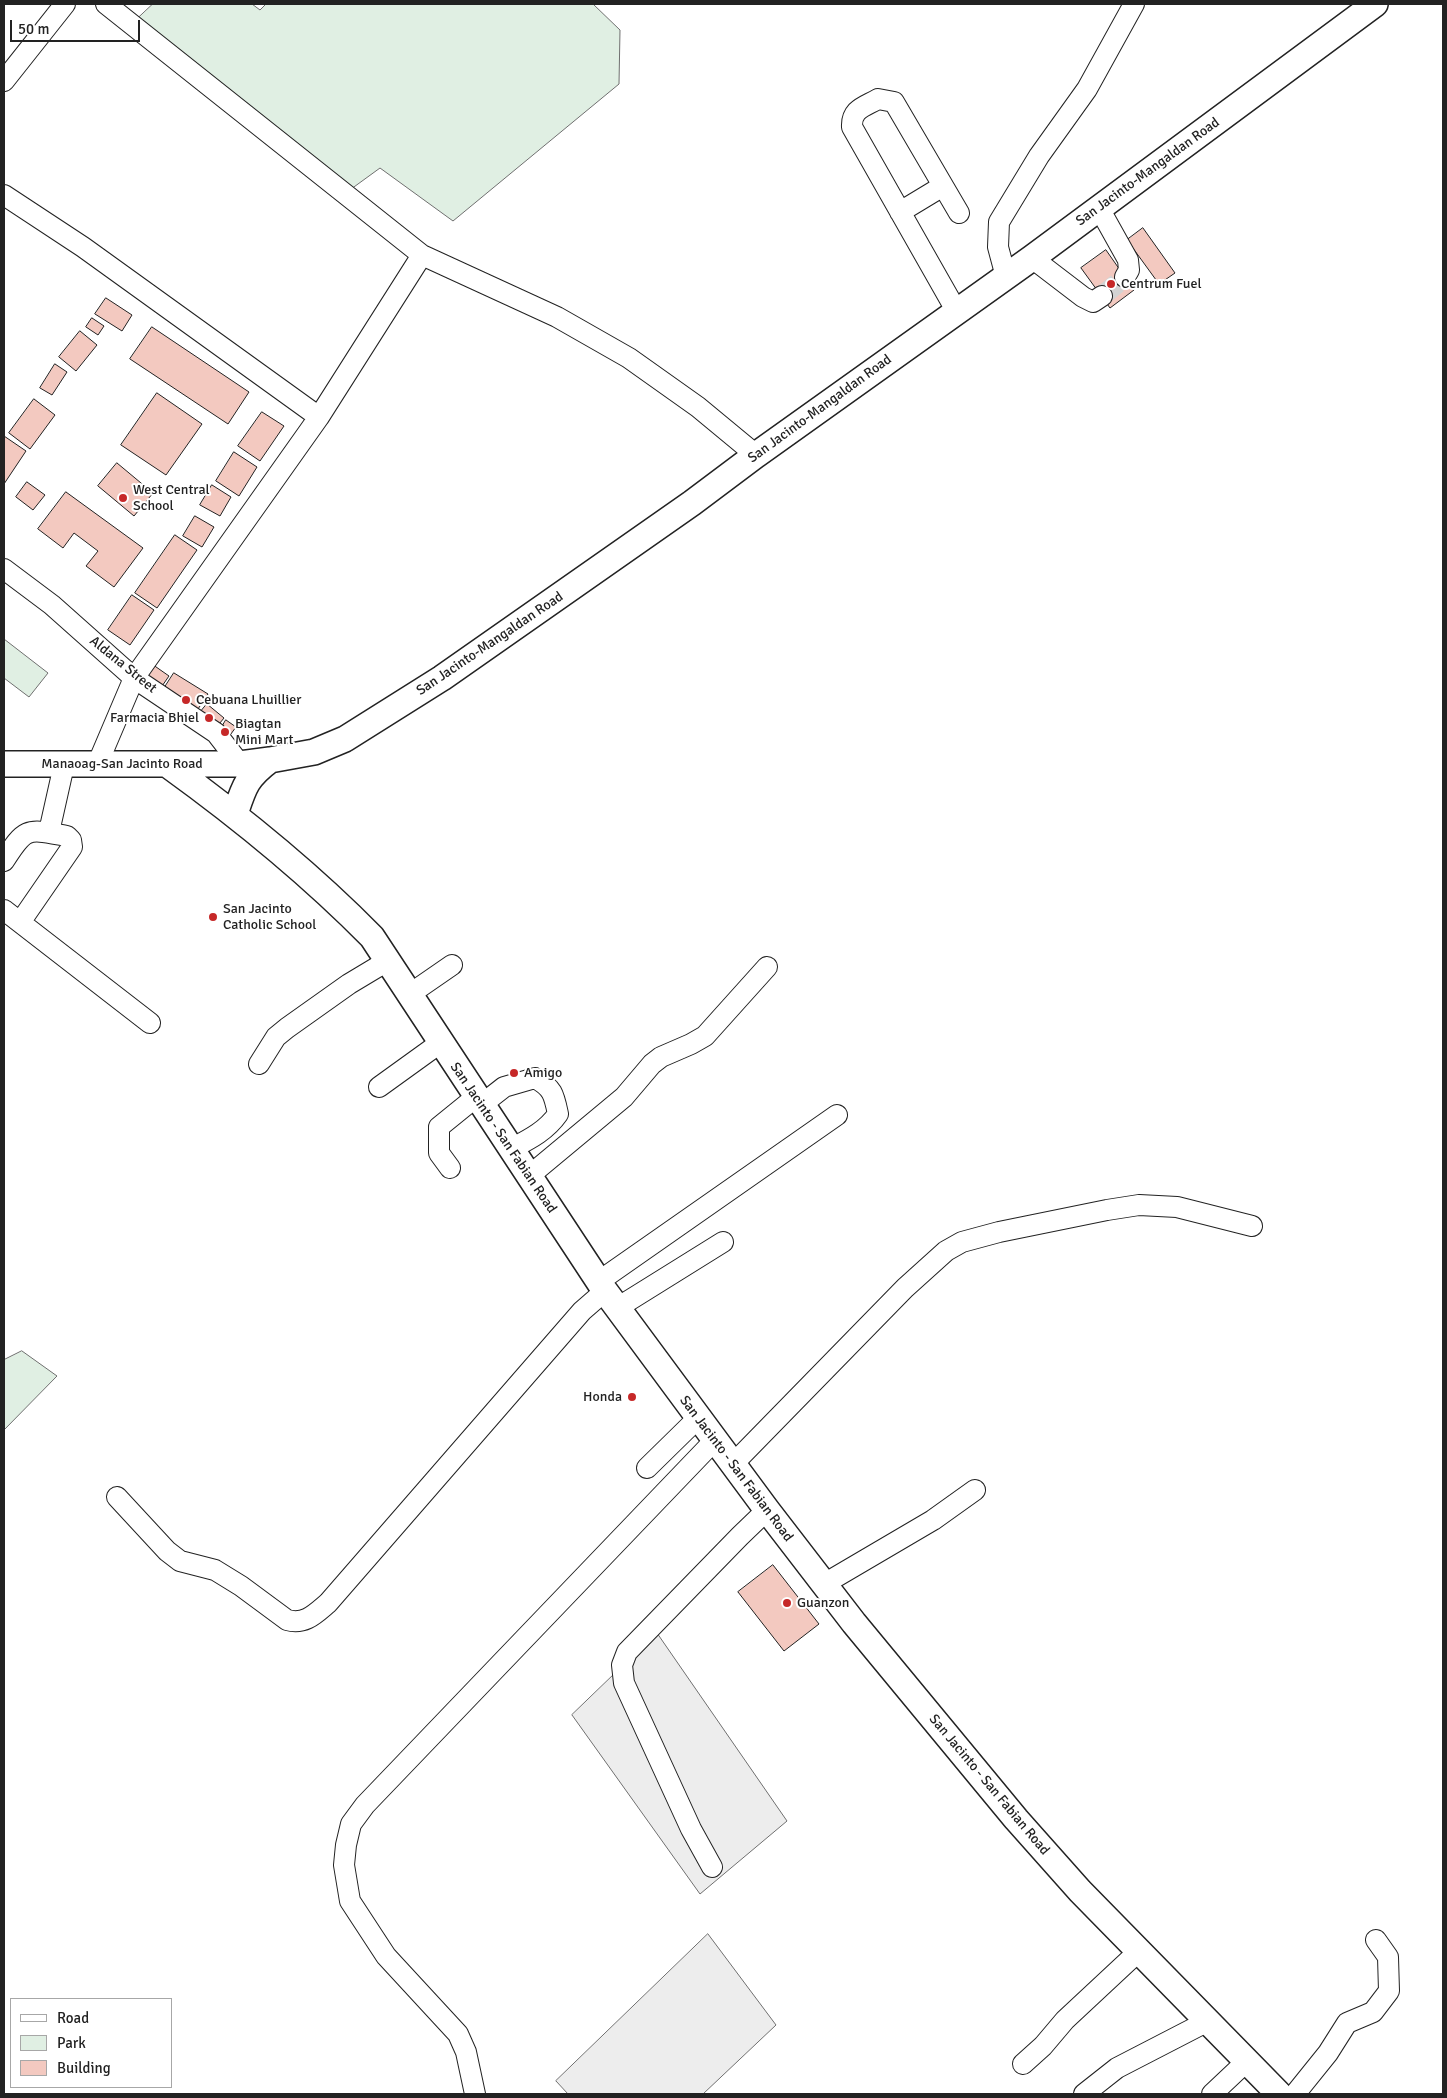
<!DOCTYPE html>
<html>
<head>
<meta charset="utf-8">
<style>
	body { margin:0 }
	#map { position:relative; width:1447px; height:2098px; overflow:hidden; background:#fff; font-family:Signika,sans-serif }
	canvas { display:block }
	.frame { position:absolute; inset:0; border:5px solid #222; pointer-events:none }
	.legend { position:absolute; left:10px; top:1998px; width:162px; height:90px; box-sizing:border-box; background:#fff; border:1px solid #a7a7a7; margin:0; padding:6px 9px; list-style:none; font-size:15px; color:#222 }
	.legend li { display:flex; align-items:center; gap:10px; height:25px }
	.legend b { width:25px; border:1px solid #a7a7a7 }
	.scale { position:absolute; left:10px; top:20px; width:130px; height:22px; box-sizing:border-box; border:2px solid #222; border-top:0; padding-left:6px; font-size:15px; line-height:18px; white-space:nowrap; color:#222; -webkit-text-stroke:4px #fff; paint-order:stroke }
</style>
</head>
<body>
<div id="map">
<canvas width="1447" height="2098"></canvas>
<div class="frame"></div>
<ul class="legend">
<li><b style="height:6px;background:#fff"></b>Road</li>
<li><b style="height:14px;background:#e0efe3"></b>Park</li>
<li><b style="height:14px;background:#f3c9c0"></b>Building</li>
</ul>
<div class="scale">50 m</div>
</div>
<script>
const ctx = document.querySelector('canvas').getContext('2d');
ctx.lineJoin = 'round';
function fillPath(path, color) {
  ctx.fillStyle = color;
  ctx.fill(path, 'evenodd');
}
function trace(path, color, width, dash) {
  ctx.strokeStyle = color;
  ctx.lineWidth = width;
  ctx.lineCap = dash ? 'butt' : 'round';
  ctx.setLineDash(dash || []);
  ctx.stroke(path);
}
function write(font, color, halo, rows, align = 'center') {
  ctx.font = font + ' Signika,sans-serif';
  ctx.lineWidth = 4;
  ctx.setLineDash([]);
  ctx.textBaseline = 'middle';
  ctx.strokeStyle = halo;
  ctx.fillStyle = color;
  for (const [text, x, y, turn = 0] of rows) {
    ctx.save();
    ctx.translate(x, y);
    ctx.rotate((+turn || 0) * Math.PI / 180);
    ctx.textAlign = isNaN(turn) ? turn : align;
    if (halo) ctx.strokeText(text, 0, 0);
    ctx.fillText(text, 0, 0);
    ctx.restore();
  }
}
const green = new Path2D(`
	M153 4H252L260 10 266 4H593L620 30 619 84 453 221 380 168 347 192 134 22Z
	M4 639 48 673 29 697 4 678Z
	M22 1351 57 1376 4 1430V1360Z`);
fillPath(green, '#e0efe3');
trace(green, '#6f6f6f', 1);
const parking = new Path2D(`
	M657 1633 787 1821 700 1894 572 1715Z
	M708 1934 776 2025 703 2094H568L556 2081Z`);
fillPath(parking, '#ededed');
trace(parking, '#6f6f6f', 1);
const building = new Path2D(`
	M1143 228 1175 273 1159 284 1127 240Z
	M1106 250 1134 290 1110 308 1081 268Z
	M106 298 132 315 122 331 95 314Z
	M92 318 104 326 98 335 86 327Z
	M152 327 249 392 228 424 130 359Z
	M80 331 97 345 76 371 59 357Z
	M55 364 67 372 52 395 40 388Z
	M157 393 202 424 166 475 121 445Z
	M34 399 55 415 30 449 9 433Z
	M262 412 284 426 260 461 238 446Z
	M4 436 26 451 4 484Z
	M234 452 257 467 239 496 216 481Z
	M117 463 153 493 134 516 98 486Z
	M27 482 45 495 33 510 16 497Z
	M212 485 231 497 220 516 200 505Z
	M66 492 143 548 114 587 86 566 98 551 74 533 63 548 38 529Z
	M195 516 214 527 202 547 183 536Z
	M175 535 197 550 157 608 135 593Z
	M132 595 154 610 130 645 108 630Z
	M149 662 169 676 160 689 140 676Z
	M174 673 208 694 196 712 163 690Z
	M207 704 224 718 215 729 198 715Z
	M226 720 236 727 228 738 219 732Z
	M773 1565 819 1624 784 1651 738 1592Z`);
fillPath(building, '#f3c9c0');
trace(building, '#222', 1);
trace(new Path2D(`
	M1102 296 1125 277`), '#d3d3d3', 20, [20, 10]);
const minor = new Path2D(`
	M106 4 422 255
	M4 81 65 4
	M4 195 83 247 319 417
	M1099 208 1128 260 1129 270 1125 277
	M900 212 943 186
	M1032 258 1083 297 1093 302 1102 296
	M1006 277 998 247 999 222 1039 156 1087 89 1134 4
	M957 312 852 127C851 109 864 107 878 99L894 102 959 213
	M4 569 52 605 134 678 216 733 240 764
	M97 765 134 678 319 417 422 255 557 317 629 358 698 407 756 455
	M49 832 64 765
	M4 861C26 826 27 829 67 836L71 840 72 847 21 921
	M4 910 150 1023
	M410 994 452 965
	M259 1064 276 1037 287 1028 349 984 389 960
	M379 1087 440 1043
	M481 1105 504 1087 535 1078C553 1088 554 1095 558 1114 546 1131 530 1139 511 1149
	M450 1168 439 1153V1127L476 1097
	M529 1176 624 1097 652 1064 661 1057 691 1044 705 1036 767 967
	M598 1282 837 1115
	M617 1308 723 1242
	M733 1464 905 1288 946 1251 962 1242 999 1232 1107 1210 1139 1205 1177 1207 1252 1226
	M647 1468 698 1418
	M117 1497 167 1551 180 1561 215 1570 241 1586 287 1620C305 1625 315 1614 328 1603L582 1311 605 1291
	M824 1584 933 1520 975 1490
	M712 1867 691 1829 624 1683 622 1665 627 1652 740 1536 767 1510
	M1023 2064 1043 2046 1065 2020 1139 1951
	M475 2094 466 2052 458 2034 386 1956 350 1901 344 1865 346 1845 351 1824 365 1805 715 1440
	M1084 2094 1117 2068 1208 2021
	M1212 2094 1247 2061
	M1295 2094 1328 2053 1347 2023 1373 2012 1389 1991 1388 1957 1376 1940`);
const major = new Path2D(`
	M4 764H240L270 760 314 752 345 739 442 678 692 503 756 455 1032 258 1375 4
	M168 765C240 817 310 874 372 937L605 1291 767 1510 854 1623 1016 1819 1080 1891 1279 2094
	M235 814C244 787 246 778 270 760`);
trace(minor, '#222', 22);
trace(major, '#222', 28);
trace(minor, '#fff', 20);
trace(major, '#fff', 25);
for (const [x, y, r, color] of [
	[1111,284,5,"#c62828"],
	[123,498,5,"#c62828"],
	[186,700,5,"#c62828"],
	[209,718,5,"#c62828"],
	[225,732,5,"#c62828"],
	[213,917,5,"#c62828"],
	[514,1073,5,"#c62828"],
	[632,1397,5,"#c62828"],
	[787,1603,5,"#c62828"]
]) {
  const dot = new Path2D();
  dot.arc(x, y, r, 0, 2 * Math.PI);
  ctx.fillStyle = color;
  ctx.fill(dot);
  trace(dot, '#fff', 2);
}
write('14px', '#222', '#fff', [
	["San Jacinto-Mangaldan Road",1148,172,-36],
	["San Jacinto-Mangaldan Road",820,409,-36],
	["San Jacinto-Mangaldan Road",490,644,-34],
	["Aldana Street",123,665,39],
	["Manaoag-San Jacinto Road",122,764],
	["San Jacinto - San Fabian Road",503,1138,56],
	["San Jacinto - San Fabian Road",736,1469,53],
	["San Jacinto - San Fabian Road",989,1785,50]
]);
write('14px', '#222', '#fff', [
	["Centrum Fuel",1121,284],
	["West Central",133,490],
	["School",133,506],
	["Cebuana Lhuillier",196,700],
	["Farmacia Bhiel",199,718,"right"],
	["Biagtan",235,724],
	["Mini Mart",235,740],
	["San Jacinto",223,909],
	["Catholic School",223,925],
	["Amigo",524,1073],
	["Honda",622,1397,"right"],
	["Guanzon",797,1603]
], 'left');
</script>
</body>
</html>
